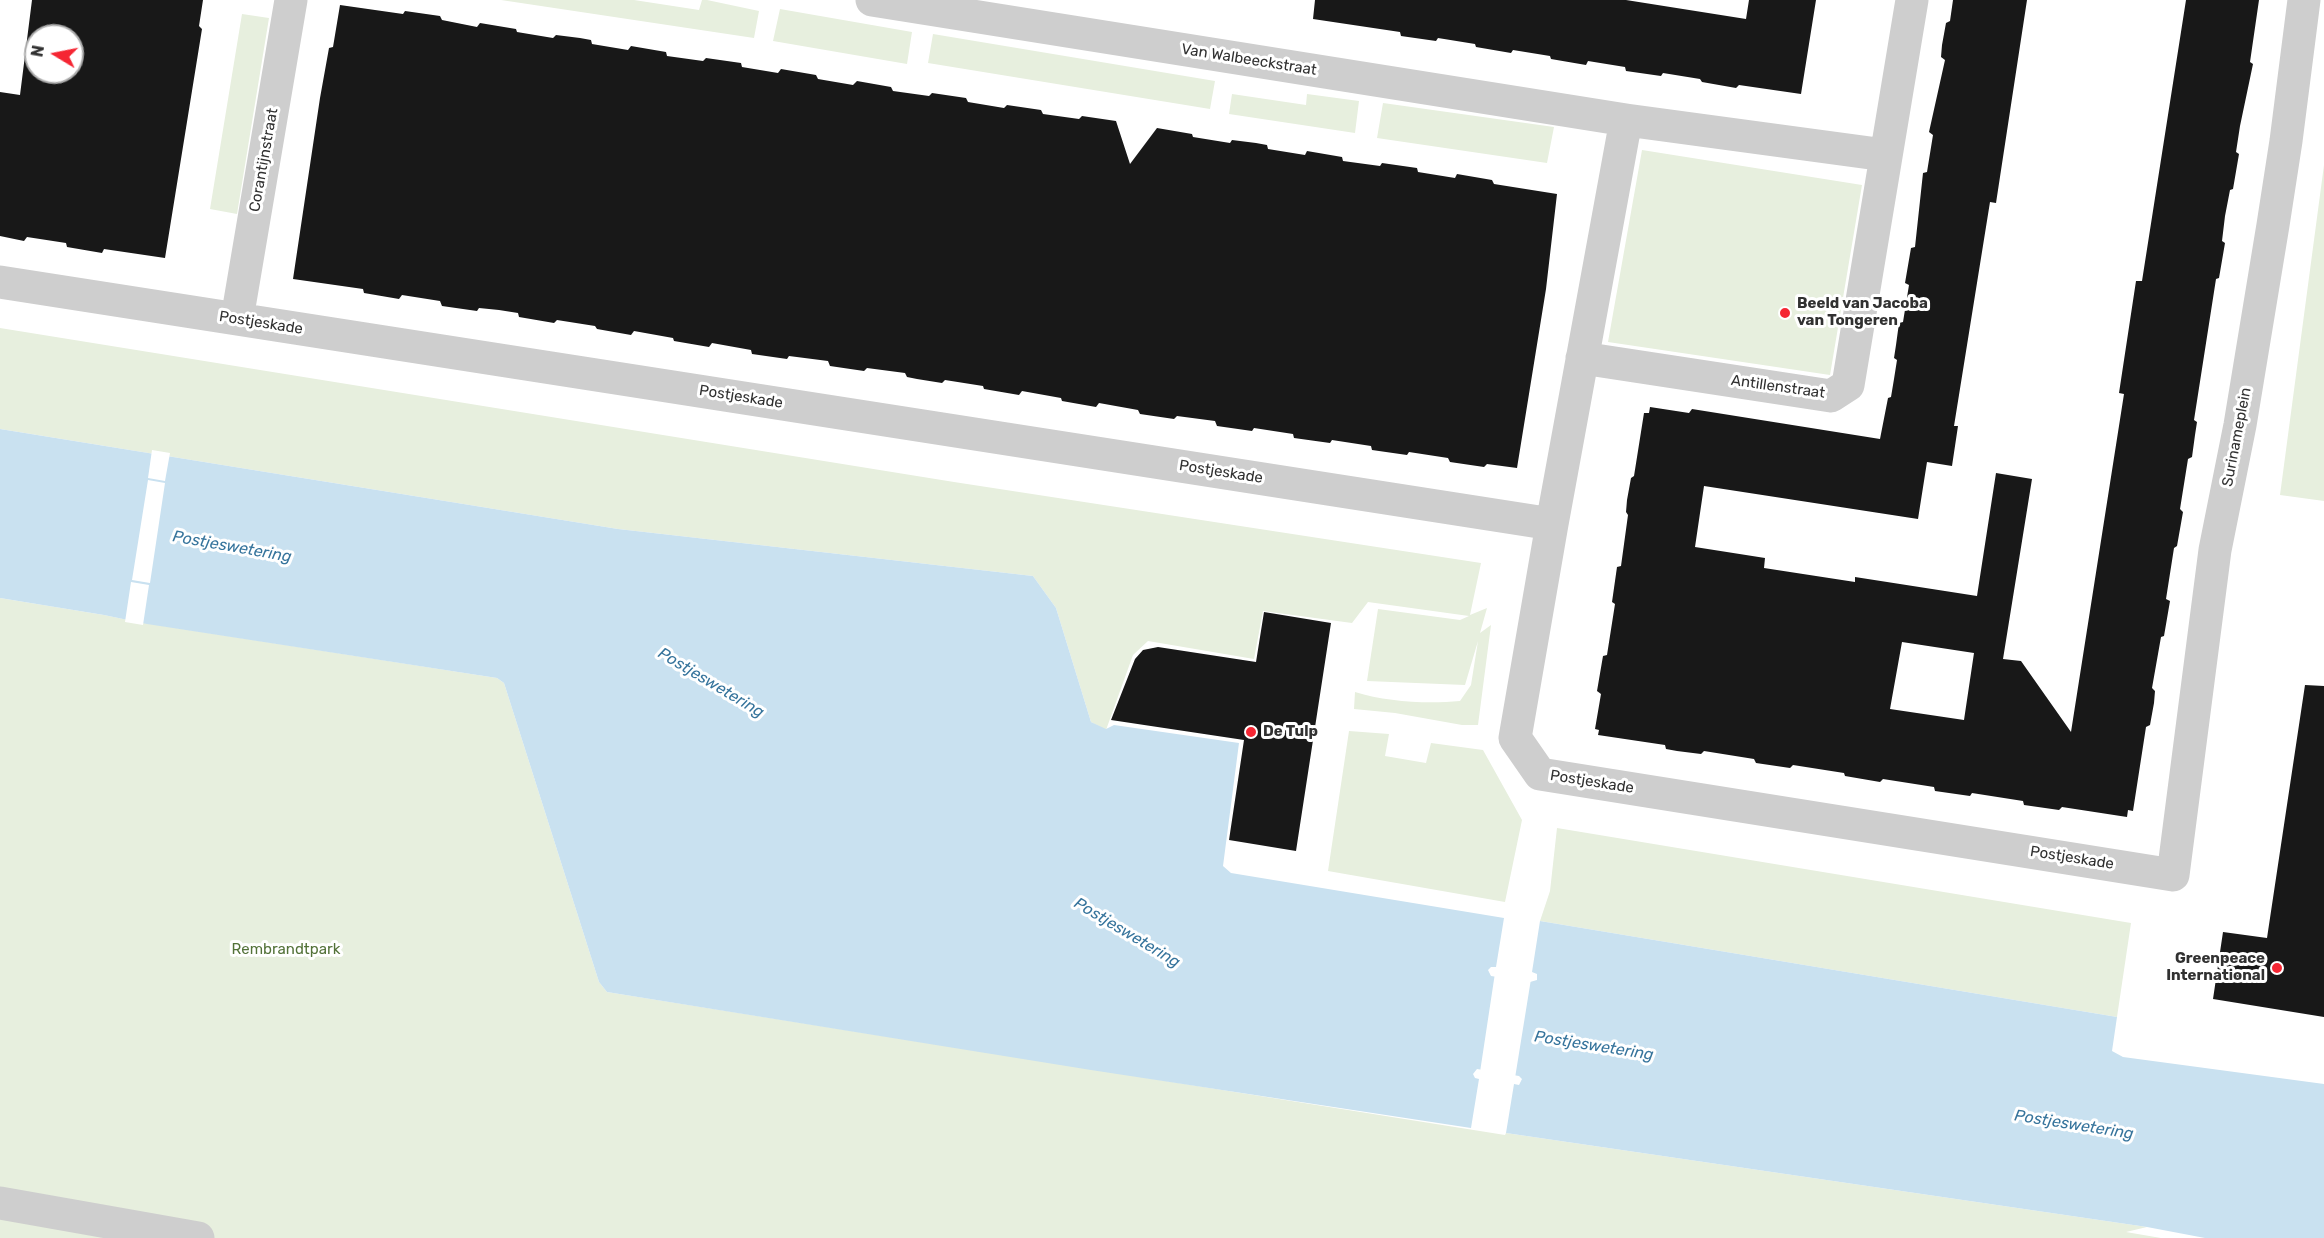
<!DOCTYPE html>
<html>
<head>
<meta charset="utf-8">
<style>
	body { margin:0 }
	#map { position:relative; width:2324px; height:1238px; overflow:hidden; background:#fff; font-family:Rubik,sans-serif }
	canvas { display:block }
	.north { position:absolute; left:24px; top:24px; width:60px; height:60px; box-sizing:border-box; background:#fff; border:2px solid #adadad; border-radius:50%; rotate:280deg; font-size:16px; font-weight:700; line-height:24px; text-align:center; color:#313131 }
	.north::after { content:''; display:block; margin:auto; width:21px; height:27px; background:#f52633; clip-path:polygon(50% 0,100% 100%,50% 72%,0 100%) }
</style>
</head>
<body>
<div id="map">
<canvas width="2324" height="1238"></canvas>
<div class="north">N</div>
</div>
<script>
const ctx = document.querySelector('canvas').getContext('2d');
ctx.lineJoin = 'round';
function fillPath(path, color) {
  ctx.fillStyle = color;
  ctx.fill(path, 'evenodd');
}
function trace(path, color, width, dash) {
  ctx.strokeStyle = color;
  ctx.lineWidth = width;
  ctx.lineCap = dash ? 'butt' : 'round';
  ctx.setLineDash(dash || []);
  ctx.stroke(path);
}
function write(font, color, halo, rows, align = 'center') {
  ctx.font = font + ' Rubik,sans-serif';
  ctx.lineWidth = 6;
  ctx.setLineDash([]);
  ctx.textBaseline = 'middle';
  ctx.strokeStyle = halo;
  ctx.fillStyle = color;
  for (const [text, x, y, turn = 0] of rows) {
    ctx.save();
    ctx.translate(x, y);
    ctx.rotate((+turn || 0) * Math.PI / 180);
    ctx.textAlign = isNaN(turn) ? turn : align;
    if (halo) ctx.strokeText(text, 0, 0);
    ctx.fillText(text, 0, 0);
    ctx.restore();
  }
}
fillPath(new Path2D(`
	M501 0H634L699 10 702 0H707L759 11 754 38Z
	M780 9 912 32 907 64 773 41Z
	M242 14 269 18 237 214 210 209Z
	M933 34 1215 81 1210 109 928 63Z
	M1232 94 1306 105 1307 94 1359 101 1355 133 1229 114Z
	M1383 103 1554 127 1547 163 1377 138Z
	M1642 150 1862 185 1830 375 1608 342Z
	M2324 165V501L2280 495Z
	M0 328 954 482 1481 563 1470 615 1487 608 1480 633 1491 625 1478 725H1462L1395 713 1354 709 1355 692C1387 702 1427 704 1460 701L1471 685 1478 641 1465 685 1367 681 1378 609 1460 620 1469 616 1368 602 1352 623 1263 611 1254 659 1148 641 1133 655 1106 730 1091 722 1056 608 1033 576 618 529 0 429Z
	M0 598 104 615 138 622 497 678 504 683 599 982 607 992 1505 1135 1506 1133 2147 1227 2126 1232 2161 1238H0Z
	M1349 731 1389 734 1385 756 1426 763 1431 743 1483 750 1522 820 1505 902 1328 871Z
	M1557 828 2131 923 2117 1017 1540 921 1550 891Z`), '#e7efde');
fillPath(new Path2D(`
	M0 429 618 529 1033 576 1056 608 1091 722 1106 729 1114 725 1239 743 1223 866 1231 873 1504 918 1496 967H1491L1488 970 1491 976 1530 982 1537 980V974L1532 972 1540 921 2117 1017 2112 1051 2123 1057 2324 1084V1238H2205L2147 1227 1506 1133 1514 1084 1519 1085 1522 1079 1519 1076 1477 1069 1473 1074 1475 1078 1479 1079 1471 1128 1091 1070 607 992 599 982 504 683 497 678 147 624 104 615 0 598Z`), '#c9e1f0');
fillPath(new Path2D(`
	M152 450 170 453 165 481 148 478Z
	M148 480 165 483 150 583 132 580Z
	M131 582 149 585 143 625 125 622Z
	M1495 973 1531 979 1515 1078 1480 1072Z`), '#fff');
fillPath(new Path2D(`
	M32 0H203L199 26 202 29 165 258 104 249 102 253 67 247 66 243 27 237 24 241 0 236V92L20 95ZM36 36H72V72H36Z
	M1315 0H1626L1746 19 1749 0H1816L1801 94 1739 85 1736 88 1702 82 1700 79 1663 73 1661 76 1626 71 1625 67 1588 61 1586 65 1551 59 1550 56 1513 50 1511 53 1476 47 1475 44 1438 38 1436 41 1401 36 1400 32 1313 19Z
	M1953 0H2027L1996 203 1990 202 1954 426H1958L1952 466 1927 462 1918 519 1704 486 1695 547 1765 558 1764 568 1855 582V577L1977 596 1996 473 2032 479 2003 659 2021 661 2071 732 2124 394 2119 393 2136 281H2142L2186 0H2259L2250 62 2253 64 2240 126 2236 152 2239 154 2233 189 2230 190 2225 216 2222 241 2225 243 2219 278 2216 279 2194 420 2197 422 2195 435 2192 457 2188 459 2180 509 2183 512 2177 546 2174 548 2166 599 2170 601 2164 636 2161 637 2152 688 2155 691 2154 703 2150 725 2146 727 2133 811 2128 810 2127 817 2062 807 2059 810 2024 805 2023 801 1972 793 1970 796 1935 791 1934 787 1883 779 1880 782 1845 776 1844 773 1793 765 1790 768 1756 763 1754 759 1704 751 1701 754 1677 751 1666 749 1665 745 1598 735 1599 730 1595 729 1601 694 1597 691 1603 656 1607 655 1615 604 1612 602 1617 567 1621 566 1628 515 1626 512 1627 500 1631 478 1634 476 1644 413H1649L1650 407 1689 413 1692 409 1880 439 1888 398 1891 397 1894 379 1897 360 1894 358 1896 345 1899 323 1903 322 1909 285 1905 283 1911 248 1915 247 1923 173 1927 172 1933 135 1929 132 1945 60 1941 57 1942 45 1946 23 1950 21ZM1902 642 1974 653 1964 720 1890 709Z
	M340 5 403 14 405 11 440 16 442 20 477 27 480 23 516 29 517 32 553 38 556 35 580 38 591 40 592 44 628 50 631 46 666 52 667 56 703 61 706 58 741 63 742 67 778 73 781 69 816 75 818 79 853 85 857 81 891 87 893 91 929 96 932 93 966 98 968 102 1004 108 1007 105 1041 110 1043 114 1079 119 1082 116 1116 121 1130 164 1157 128 1192 134 1193 137 1230 143 1232 140 1256 143 1267 145 1268 149 1305 155 1307 151 1342 157 1343 161 1380 166 1382 163 1417 168 1418 172 1455 178 1457 174 1492 180 1494 184 1557 194 1546 289 1517 468 1487 464 1484 467 1450 462 1448 458 1409 452 1407 455 1372 450 1371 446 1332 440 1330 443 1294 438 1293 434 1254 428 1252 431 1217 426 1215 421 1177 416 1174 419 1140 414 1138 410 1099 403 1096 407 1062 401 1061 398 1022 391 1019 395 984 389 983 386 945 380 942 383 917 379 907 377 905 373 867 368 864 371 830 366 828 361 789 356 787 359 752 354 751 350 712 343 709 347 674 341 673 338 634 331 631 335 597 329 595 326 557 320 554 323 519 317 518 313 499 310 479 308 477 311 442 306 440 301 402 295 399 299 364 293 363 289 293 279 320 98 329 48 333 47Z
	M1264 612 1331 623 1296 851 1229 840 1244 740 1111 720 1135 659 1143 650 1158 647 1256 662Z
	M2305 685 2324 686V1017L2213 999 2223 932 2267 938Z`), '#181818');
trace(new Path2D(`
	M872 0 1626 120 1885 155
	M0 282 1552 524 1515 738 1540 774 2173 875 2215 550 2240 425 2273 225 2286 141 2304 0
	M237 319 291 0
	M1582 358 1831 396 1848 385 1912 0
	M1552 524 1626 120
	M0 1203 198 1238`), '#cecece', 33);
for (const [x, y, r, color] of [
	[1785,313,6,"#f52633"],
	[1251,732,6,"#f52633"],
	[2277,968,6,"#f52633"]
]) {
  const dot = new Path2D();
  dot.arc(x, y, r, 0, 2 * Math.PI);
  ctx.fillStyle = color;
  ctx.fill(dot);
  trace(dot, '#fff', 2);
}
write('15px', '#313131', '#fff', [
	["Van Walbeeckstraat",1249,60,9],
	["Corantijnstraat",264,160,-80],
	["Postjeskade",261,323,9],
	["Antillenstraat",1778,387,8],
	["Postjeskade",741,397,9],
	["Surinameplein",2237,437,-79],
	["Postjeskade",1221,472,9],
	["Postjeskade",1592,782,9],
	["Postjeskade",2072,858,9]
]);
write('bold 15px', '#313131', '#fff', [
	["Beeld van Jacoba",1797,304],
	["van Tongeren",1797,321],
	["De Tulp",1263,732],
	["Greenpeace",2265,959,"right"],
	["International",2265,976,"right"]
], 'left');
write('15px', '#537239', '#fff', [
	["Rembrandtpark",286,950]
]);
write('italic 16px', '#36749c', '#fff', [
	["Postjeswetering",232,547,10],
	["Postjeswetering",711,683,31],
	["Postjeswetering",1127,933,31],
	["Postjeswetering",1594,1046,9],
	["Postjeswetering",2074,1125,9]
]);
</script>
</body>
</html>
